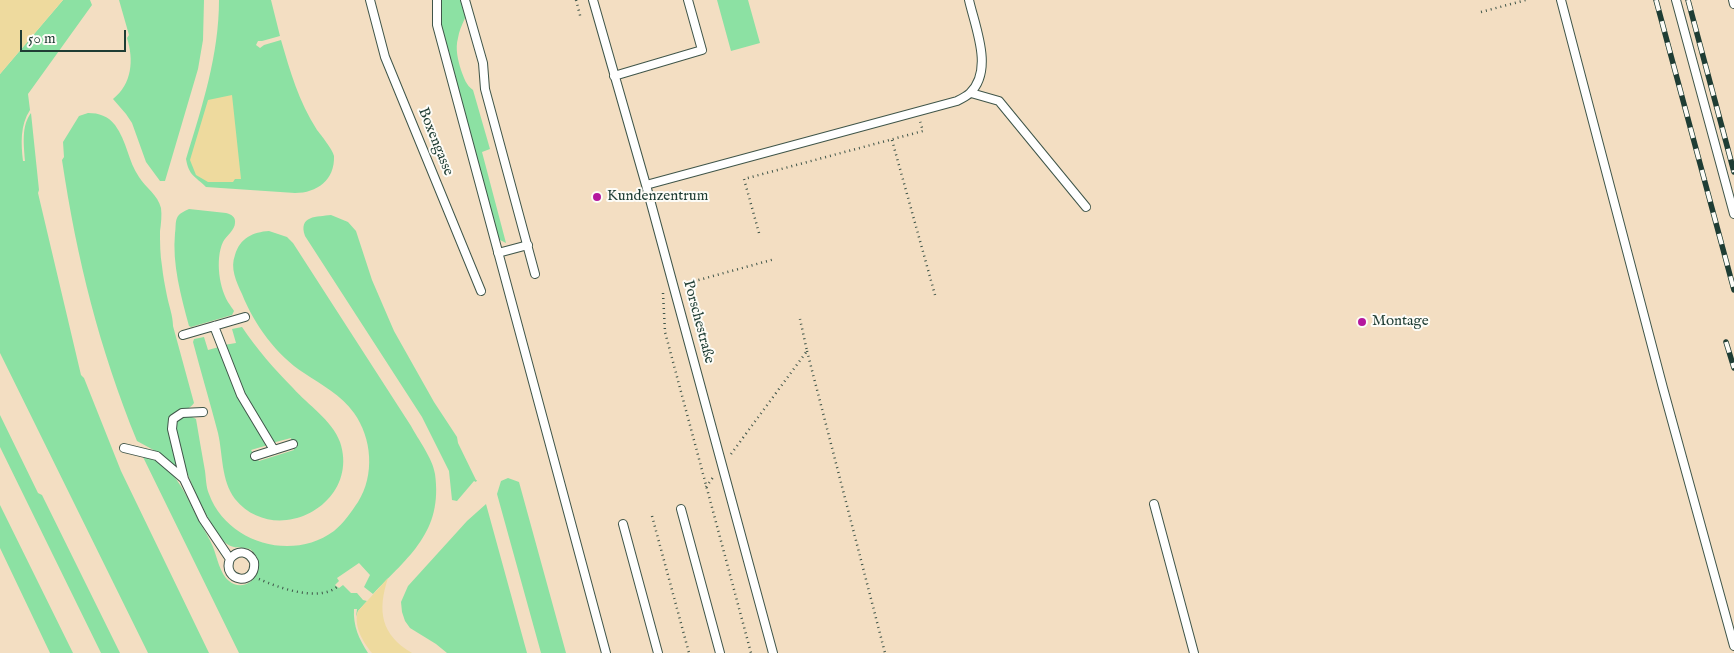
<!DOCTYPE html>
<html>
<head>
<meta charset="utf-8">
<style>
	body { margin:0 }
	#map { position:relative; width:1734px; height:653px; overflow:hidden; background:#f3dec2; font-family:"IM FELL English",serif }
	canvas { display:block }
	.scale { position:absolute; left:20px; top:30px; width:106px; height:22px; box-sizing:border-box; border:2px solid #1f3d34; border-top:0; padding-left:6px; font-size:15px; line-height:18px; white-space:nowrap; color:#1f3d34; -webkit-text-stroke:4px #fdfcf7; paint-order:stroke }
</style>
</head>
<body>
<div id="map">
<canvas width="1734" height="653"></canvas>
<div class="scale">50 m</div>
</div>
<script>
const ctx = document.querySelector('canvas').getContext('2d');
ctx.lineJoin = 'round';
function fillPath(path, color) {
  ctx.fillStyle = color;
  ctx.fill(path, 'evenodd');
}
function trace(path, color, width, dash) {
  ctx.strokeStyle = color;
  ctx.lineWidth = width;
  ctx.lineCap = dash ? 'butt' : 'round';
  ctx.setLineDash(dash || []);
  ctx.stroke(path);
}
function write(font, color, halo, rows, align = 'center') {
  ctx.font = font + ' "IM FELL English",serif';
  ctx.lineWidth = 4;
  ctx.setLineDash([]);
  ctx.textBaseline = 'middle';
  ctx.strokeStyle = halo;
  ctx.fillStyle = color;
  for (const [text, x, y, turn = 0] of rows) {
    ctx.save();
    ctx.translate(x, y);
    ctx.rotate((+turn || 0) * Math.PI / 180);
    ctx.textAlign = isNaN(turn) ? turn : align;
    if (halo) ctx.strokeText(text, 0, 0);
    ctx.fillText(text, 0, 0);
    ctx.restore();
  }
}
fillPath(new Path2D(`
	M63 0H90L92 5 28 94 30 110C20 125 21 144 23 161H25C24 145 21 126 31 113L39 190 38 193 81 375 84 378 121 471 209 653H148L0 353V74Z
	M119 0H204L203 40 198 69 165 181H160L146 162 132 123 126 114 113 99C132 84 134 60 127 38L129 35Z
	M219 0H271L280 36 262 41H258L256 45 260 48 264 45 281 40C290 71 299 102 317 130 321 135 333 150 334 156 335 180 317 193 295 193L206 187C195 176 189 176 186 159 202 107 219 55 219 0Z
	M440 0H470C469 14 460 25 458 38 455 49 458 60 461 70 464 78 466 85 473 90L490 149 482 152 506 243 498 239 441 31Z
	M717 0H748L760 43 731 51Z
	M88 113C99 113 108 116 115 125 127 141 128 161 139 177 146 188 158 195 161 208 162 215 161 224 160 231 160 242 160 255 162 266 163 276 165 286 167 296 169 306 173 316 173 326L194 403C190 410 179 411 172 416L179 467 177 469 159 453 137 441C99 347 77 260 62 160L64 157 63 142 79 116Z
	M189 209 226 213C231 214 236 217 235 223 235 230 226 236 223 242 215 259 219 290 230 305 231 307 233 309 234 311L232 315 191 327 189 326C181 296 172 264 175 233 176 229 175 222 177 218 179 213 185 211 189 209Z
	M331 215 348 222 356 231 372 280 394 331 434 402 457 437 458 443 476 480H477L476 482 474 481 457 501 452 500 449 471 422 417 305 236C298 215 317 217 331 215Z
	M269 231 287 237 293 243 411 426C418 439 433 459 435 474 443 532 409 556 373 594L364 587 370 575 359 563 337 578 339 581 335 585 339 588 343 585 351 593H357L363 600 367 601 358 611 356 617 357 609H354C353 626 359 639 368 653H239L143 457 146 455C174 465 186 495 198 519 203 528 209 537 213 547 217 557 220 574 229 581 248 596 272 567 250 549 243 547 233 549 227 544 209 530 168 440 178 420 184 415 189 415 196 419 199 437 202 454 205 471 206 478 206 487 209 494 227 543 292 562 334 531 344 523 351 512 358 502 375 475 372 438 354 413 341 395 322 385 304 373 276 355 254 324 242 294 236 281 230 268 235 255 240 238 253 232 269 231Z
	M242 327C257 349 274 369 293 388 308 405 332 420 340 442 361 504 276 549 235 499 221 480 223 455 218 433 210 403 201 372 193 342L194 339 204 337 208 350 219 347 268 445 251 450 259 461 294 450 291 438 272 443 245 397 224 345 236 343 232 329Z
	M0 415 38 493 42 495 120 653H101L0 447Z
	M508 478 519 482 566 653H541L497 494 501 481Z
	M486 504 527 653H447L436 644 410 628 405 621 402 612 401 602 408 586 467 521Z
	M0 505 73 653H50L0 548Z`), '#8ce1a3');
fillPath(new Path2D(`
	M0 0H63L0 74Z
	M232 95 241 179H235L233 182H208L196 175 190 160 208 100Z
	M388 578C377 611 381 635 412 653H372C363 642 353 626 358 611Z`), '#eeda9e');
const lane = new Path2D(`
	M370 0 385 57 481 291
	M437 0V25L606 653
	M465 0 483 63 485 89 535 274
	M593 0 646 185 773 653
	M1561 0 1663 388 1734 646
	M1676 0 1734 214
	M1733 0 1734 4
	M614 76 702 50 688 0
	M971 93 999 101 1086 207
	M646 185 957 101C961 99 967 96 970 93 994 70 975 27 969 0
	M498 253 528 245
	M214 326 241 395 274 450
	M183 335 245 317
	M124 448 157 456 184 479 203 519 230 559C221 582 257 587 254 562 249 551 238 549 230 559
	M255 456 293 444
	M184 479 172 429 173 419 182 413 203 412
	M1154 504 1194 653
	M681 509 720 653
	M623 524 658 653`);
trace(lane, '#3f5549', 10);
trace(new Path2D(`
	M576 0 581 19
	M1481 12 1526 0
	M892 140 935 295
	M759 233 744 179 923 131 920 121
	M684 284 775 259
	M663 293 665 332 751 653
	M807 351 885 653
	M731 454 807 351 800 319
	M706 487 714 476
	M652 516 689 653
	M259 579C279 588 318 602 337 587`), '#3f5549', 2.5, [1, 4]);
trace(lane, '#fff', 8);
const rail = new Path2D(`
	M1656 0 1734 290
	M1688 0 1734 172
	M1726 342 1734 368`);
trace(rail, '#1f3d34', 5.5);
trace(rail, '#fdfcf7', 4, [11]);
for (const [x, y, r, color] of [
	[597,197,5,"#b5179e"],
	[1362,322,5,"#b5179e"]
]) {
  const dot = new Path2D();
  dot.arc(x, y, r, 0, 2 * Math.PI);
  ctx.fillStyle = color;
  ctx.fill(dot);
  trace(dot, '#fdfcf7', 2);
}
write('15px', '#1f3d34', '#fdfcf7', [
	["Boxengasse",435,142,68],
	["Porschestraße",698,322,75]
]);
write('15px', '#1f3d34', '#fdfcf7', [
	["Kundenzentrum",607,197],
	["Montage",1372,322]
], 'left');
</script>
</body>
</html>
